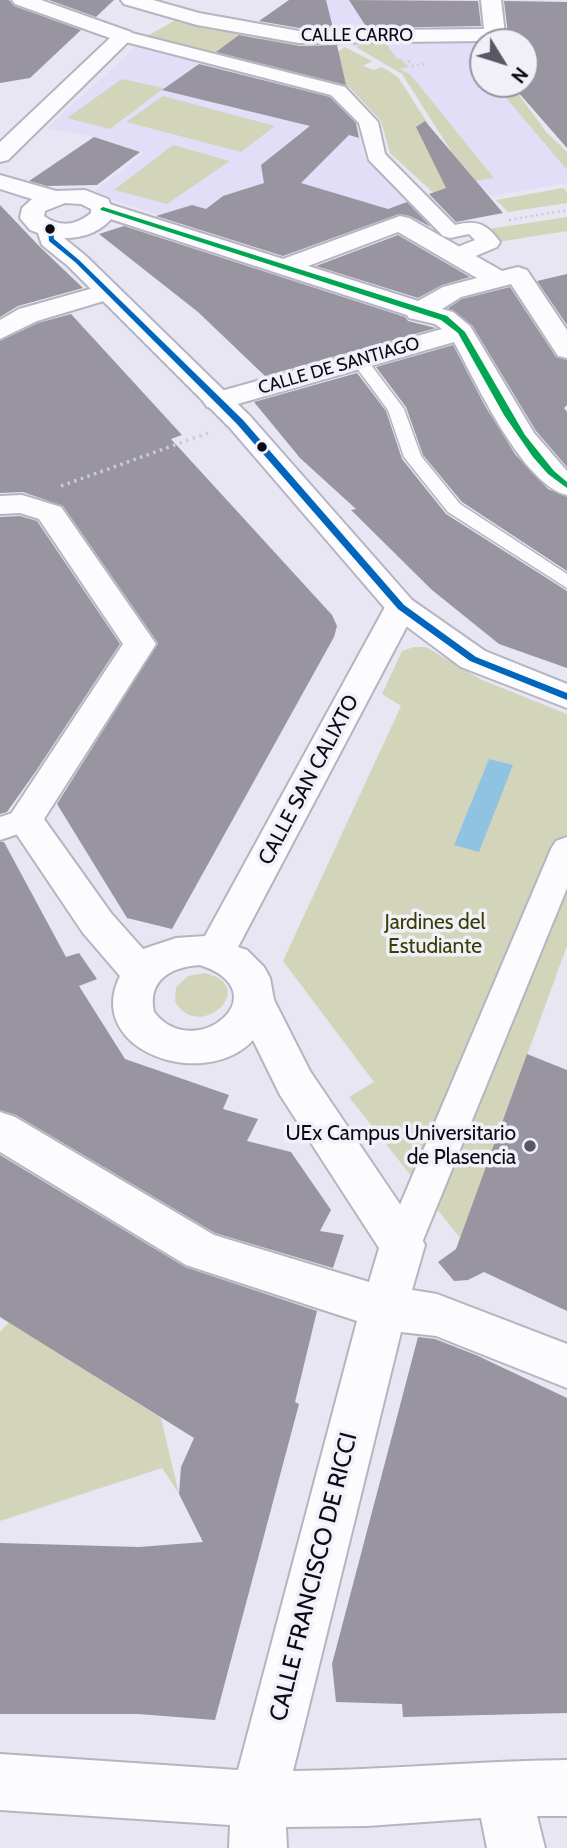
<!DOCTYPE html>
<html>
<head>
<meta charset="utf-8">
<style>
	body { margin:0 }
	#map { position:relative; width:567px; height:1848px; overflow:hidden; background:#e8e6f3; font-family:Cabin,sans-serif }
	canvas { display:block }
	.north { position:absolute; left:469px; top:28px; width:70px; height:70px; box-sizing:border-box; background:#f1f0f8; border:2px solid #96949e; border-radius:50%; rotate:128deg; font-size:19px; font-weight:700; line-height:28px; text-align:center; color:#0d0a17 }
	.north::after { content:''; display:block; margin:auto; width:24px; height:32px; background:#5a5764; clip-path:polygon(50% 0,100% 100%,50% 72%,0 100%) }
</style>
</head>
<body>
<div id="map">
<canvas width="567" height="1848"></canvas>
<div class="north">N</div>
</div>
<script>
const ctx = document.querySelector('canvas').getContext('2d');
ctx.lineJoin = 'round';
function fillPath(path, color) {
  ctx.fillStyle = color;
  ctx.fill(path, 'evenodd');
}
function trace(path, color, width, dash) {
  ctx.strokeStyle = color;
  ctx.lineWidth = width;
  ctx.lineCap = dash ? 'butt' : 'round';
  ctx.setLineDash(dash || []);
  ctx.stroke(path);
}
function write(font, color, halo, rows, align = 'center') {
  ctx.font = font + ' Cabin,sans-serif';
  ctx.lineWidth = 7;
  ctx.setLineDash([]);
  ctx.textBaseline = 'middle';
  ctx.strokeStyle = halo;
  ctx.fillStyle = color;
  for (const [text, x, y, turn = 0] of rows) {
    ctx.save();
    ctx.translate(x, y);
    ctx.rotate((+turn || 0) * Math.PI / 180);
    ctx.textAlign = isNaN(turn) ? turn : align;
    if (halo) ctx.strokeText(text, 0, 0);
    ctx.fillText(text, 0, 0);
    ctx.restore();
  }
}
fillPath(new Path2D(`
	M299 0H544V4L499 1 505 42H483V84H498L507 99 567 170V183L491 196 476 181 493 177 411 75 389 67 356 47 339 43 333 47 296 40 303 31Z
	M138 45 326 92 354 118 364 157 408 202 269 252 92 193 144 153 94 137 47 128Z`), '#e2def8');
fillPath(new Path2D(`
	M174 21 244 33 238 38 255 42 261 37 320 49 333 55 345 47 372 61 363 66 374 70 382 67 398 77 443 147 476 192 439 198 390 153 381 121 350 88 145 37Z
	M384 41 397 59H401L409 67 400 69 411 75 494 178 476 181 451 151 402 74 356 47 366 42Z
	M122 79 164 88 110 129 67 118Z
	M498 84H511L547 133 567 152V170L507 99Z
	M163 96 275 126 241 152 126 122Z
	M173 145 230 161 167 204 114 190Z
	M563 188 567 192V203L508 212 496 200Z
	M567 217V231L498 242 489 229Z
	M414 647H426L482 680 567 714V946L460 1238 349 1097 374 1082 283 961 401 706 382 694 402 651Z
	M205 973C262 987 197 1044 175 1001L176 987 188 976Z
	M9 1322 161 1418 179 1494 162 1468 0 1521V1332Z`), '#d3d5bb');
fillPath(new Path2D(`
	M489 759 513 765 479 852 454 845Z`), '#90c3e2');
fillPath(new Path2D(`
	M0 0H9L14 6 81 30 30 78 0 83Z
	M49 0H114L96 17Z
	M289 0H326L333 28H299L259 21Z
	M349 0 478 1 481 26 367 28Z
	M504 1 567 2V148L511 84H525V42H496L504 40 508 34Z
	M239 35 299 46 337 45 346 85 216 52Z
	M199 64 330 97 356 123 359 138 349 135 301 183 388 209 407 202 431 227 410 216 399 214 283 256 156 216 192 205 206 209 223 196 264 183 261 165 310 126 162 90Z
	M425 121 476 181 503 213 456 222 429 194 446 188 416 127Z
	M94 137 140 152 97 185 47 186 29 181Z
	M0 205 40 247 83 288 18 306 0 317Z
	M124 226 405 317 408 321 436 328 265 376 198 312 99 234Z
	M398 235 470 277 442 285 418 298 316 266Z
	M567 274V325L537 281Z
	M510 287 556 357 567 360V405L564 408 567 412V467L536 431 472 325 448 308 462 299Z
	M71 314 182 435 171 439 332 615 337 626 334 637 172 929 127 918 57 804 158 643 63 506 23 492 0 493V341L38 323Z
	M453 345 485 406 515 454 548 489 567 497V571L462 502 423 455 406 407 376 367Z
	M357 373 386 411 402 459 446 514 567 591V668L499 644 432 590 351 510 356 509 300 458 254 402Z
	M20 516 37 521 120 644 36 771 7 812 0 814V517Z
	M0 842H4L66 957 79 953 97 979 79 986 125 1059 229 1095 223 1109 258 1119 247 1141 291 1152 331 1210 320 1231 344 1235 333 1268 215 1233 16 1115 0 1110Z
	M527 1054 567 1070V1311L484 1272 468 1280 454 1281 438 1262 456 1249Z
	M0 1155 185 1267 317 1311 295 1402 299 1404 215 1720 138 1714H0V1543L139 1547 203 1542 179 1494 181 1467 194 1438 0 1317Z
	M418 1337 435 1339 476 1355 567 1398V1713L403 1717 402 1704 336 1702 332 1664Z`), '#9995a0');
const service = new Path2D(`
	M359 355 365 357 404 409 421 456 460 504 567 574V588L448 512 404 457 388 410 351 360Z`);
const pedestrian = new Path2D(`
	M124 31 345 87 378 122 385 154 455 225C477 220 486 223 500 242L497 247 466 260H450L447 255 450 250 475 240 469 234 450 238 443 236 369 160 359 123 331 95 118 40 115 36Z
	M25 809 36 812 41 820 36 828 0 840V817Z
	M567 837V888L421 1245 416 1257 402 1262 388 1257 383 1245 551 849 556 841Z`);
const minor = new Path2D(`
	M12 0H41L131 32 134 36 8 160 0 162V142L110 38 15 4Z
	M121 0H153L199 13 299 31 484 29 481 0H501L505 34 502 38 489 41 299 43 197 25 124 4Z
	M103 202 283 259 400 216 409 218 502 271 518 267 527 270 567 330V358L558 356 511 284 461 297 442 309 453 312 470 326 534 433 567 471V495C522 484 476 382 454 342L227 407 217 409 207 407 203 401 207 395 442 329 435 324 409 318 407 315 95 214 91 209 95 204ZM398 232 477 278 443 287 418 301 308 266Z
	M108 284 117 287 121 292 117 297 37 321 0 339V320L19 309Z
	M22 495 61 507 156 644 44 819 111 913 143 949 176 938 205 936 385 607 390 600 401 597 412 600 417 607 238 947 247 950 264 967 270 978 274 1000 310 1071 418 1231 425 1245 412 1290 437 1294 567 1344V1388L436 1336 401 1332 293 1771C385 1770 476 1761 567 1760V1816H537L545 1848H487L481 1818 367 1826 286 1827 287 1848H229L230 1825 0 1810V1754L238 1770 357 1321 186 1265 0 1152V1112L15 1117 214 1235 369 1282 379 1248 280 1095 253 1040C205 1092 83 1051 120 976L83 933 7 820 123 644 39 519 20 513 0 514V496ZM200 965C282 992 195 1065 154 1012 147 980 171 967 200 965Z`);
const secondary = new Path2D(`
	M0 175 56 191 85 190 108 199 115 214C103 231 85 238 64 238L86 256 250 416 412 600 485 651 567 684V708L461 667 390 614 230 428 68 266 42 245 38 233 30 230 20 218 22 208 32 199 0 189ZM65 203 81 204 91 209V213C77 225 60 228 44 216L45 211Z`);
trace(service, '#b6b4c1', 3);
trace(pedestrian, '#b6b4c1', 4);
trace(minor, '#b6b4c1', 4);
trace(secondary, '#b6b4c1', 4);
trace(new Path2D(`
	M408 61 413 66 425 64
	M509 220 567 210`), '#cdccd0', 2.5, [2, 3.5]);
trace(new Path2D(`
	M61 486 208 433`), '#cdccd0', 3.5, [2.5, 4.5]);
fillPath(service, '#fcfbfd');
fillPath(pedestrian, '#fcfbfd');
fillPath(minor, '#fcfbfd');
fillPath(secondary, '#fcfbfd');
fillPath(new Path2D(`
	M48 228 53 229 54 239 79 260 243 420 404 605 476 657 567 693V700L470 661 398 609 237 424 75 262 49 241Z`), '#0065bd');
fillPath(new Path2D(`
	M103 207 447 316 465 332 525 435 554 471 567 482V488L548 474 533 457 504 415 458 333 441 320 101 210 100 209Z`), '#00a651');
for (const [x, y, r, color] of [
	[50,229,6,"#0d0a17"],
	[262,447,6,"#0d0a17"],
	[530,1146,7,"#5a5764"]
]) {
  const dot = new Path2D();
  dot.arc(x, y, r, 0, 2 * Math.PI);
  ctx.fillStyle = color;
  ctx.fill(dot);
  trace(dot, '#f1f0f8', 2.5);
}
write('18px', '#0d0a17', '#f1f0f8', [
	["CALLE CARRO",357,36],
	["CALLE DE SANTIAGO",339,366,-16]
]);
write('21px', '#0d0a17', '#f1f0f8', [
	["CALLE SAN CALIXTO",309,780,-62]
]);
write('21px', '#3a3d04', '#f1f0f8', [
	["Jardines del",435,923],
	["Estudiante",435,947]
]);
write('21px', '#0d0a17', '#f1f0f8', [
	["UEx Campus Universitario",516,1134],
	["de Plasencia",516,1158]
], 'right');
write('24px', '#0d0a17', '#f1f0f8', [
	["CALLE FRANCISCO DE RICCI",314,1577,-76]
]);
</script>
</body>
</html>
